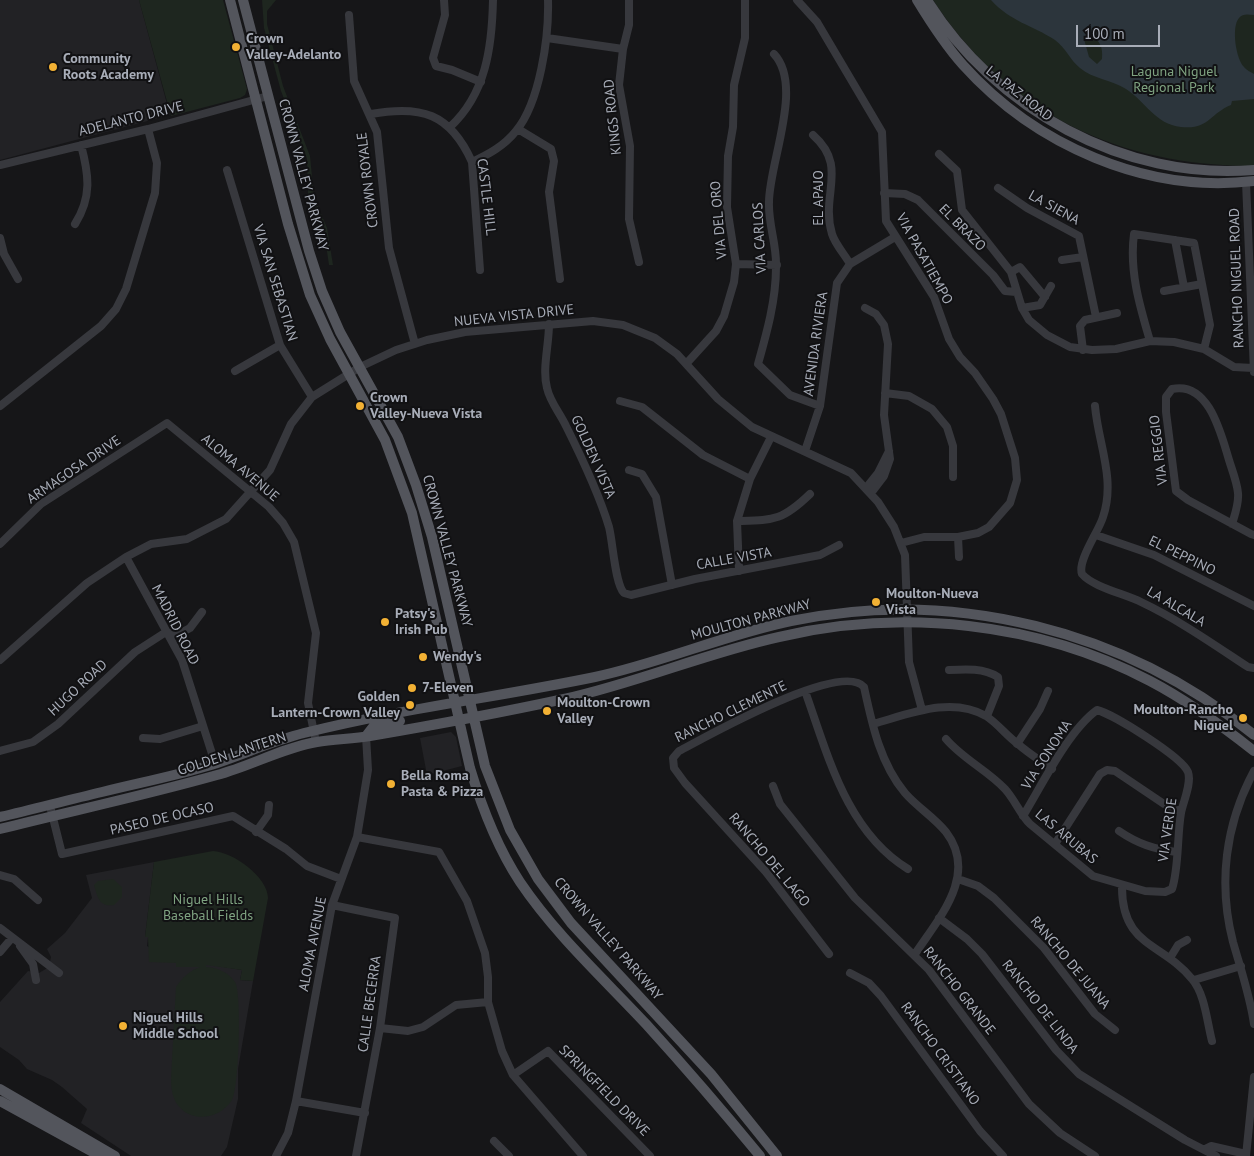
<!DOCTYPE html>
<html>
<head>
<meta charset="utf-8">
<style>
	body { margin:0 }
	#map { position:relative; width:1254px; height:1156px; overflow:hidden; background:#161618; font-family:"PT Sans",sans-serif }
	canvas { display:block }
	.scale { position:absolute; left:1076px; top:25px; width:84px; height:22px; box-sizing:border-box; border:2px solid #a8adb8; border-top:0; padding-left:6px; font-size:15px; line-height:18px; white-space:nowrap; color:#a8adb8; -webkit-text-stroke:4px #111113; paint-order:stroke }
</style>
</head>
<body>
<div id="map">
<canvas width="1254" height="1156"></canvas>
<div class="scale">100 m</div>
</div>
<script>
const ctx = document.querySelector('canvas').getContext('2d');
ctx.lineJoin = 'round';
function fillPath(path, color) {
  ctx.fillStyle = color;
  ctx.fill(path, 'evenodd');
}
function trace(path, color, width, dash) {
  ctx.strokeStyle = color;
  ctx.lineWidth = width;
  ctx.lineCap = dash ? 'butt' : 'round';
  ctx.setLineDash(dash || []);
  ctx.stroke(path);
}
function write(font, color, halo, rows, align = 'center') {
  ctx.font = font + ' "PT Sans",sans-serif';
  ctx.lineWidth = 4;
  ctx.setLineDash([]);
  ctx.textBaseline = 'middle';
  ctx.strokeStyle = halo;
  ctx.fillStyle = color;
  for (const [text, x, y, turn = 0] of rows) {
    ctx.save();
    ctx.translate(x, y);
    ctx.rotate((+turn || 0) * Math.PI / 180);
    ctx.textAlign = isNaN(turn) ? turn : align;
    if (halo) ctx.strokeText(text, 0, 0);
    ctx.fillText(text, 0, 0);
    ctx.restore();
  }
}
fillPath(new Path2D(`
	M0 0H139L170 115 0 160Z
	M451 732 456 737 462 766 427 775 420 738Z
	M154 862 145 937H148L147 946 183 966 201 967 206 964 242 970 240 980 253 981 238 1069V1099L227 1147 221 1156H131L81 1123 87 1109 62 1087 52 1080 27 1069 19 1060 0 1047V1002L28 971 39 973 49 967 51 957 47 949 65 933 92 898 86 875Z`), '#222225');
fillPath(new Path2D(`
	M139 0H223L247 89 245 95 240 98 171 116Z
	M262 0H276L267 11V24L283 86 310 156 314 197 327 228 333 265H329L324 231 308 195 307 159 281 91 264 28Z
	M933 0H1254V166C1119 166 1008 114 933 0Z
	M213 851C233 852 268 877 268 898L253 981 240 980 242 970 206 965V967C218 968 228 972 235 982 242 993 239 1089 232 1100 220 1119 191 1124 177 1104 172 1096 171 1087 171 1078L176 987C182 978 189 971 200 967H176V963L149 962 148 937H145L154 862Z
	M113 879 122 887V897L114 905C99 907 98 898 94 885L98 881Z`), '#1e261f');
fillPath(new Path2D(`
	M991 0H1254V15C1249 15 1243 13 1239 18 1231 27 1236 59 1244 67 1246 70 1251 72 1254 74V99L1232 101 1231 105C1209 114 1209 130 1181 127 1155 124 1146 102 1126 89 1112 80 1093 79 1080 68 1070 60 1066 48 1055 40 1032 25 1011 22 991 0ZM1092 34C1100 43 1103 46 1102 59L1097 64 1089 57 1084 39Z`), '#2c353c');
trace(new Path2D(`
	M444 0 445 15 433 58 436 66 452 70 481 82
	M629 0V25L623 49 619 85 630 146 629 219 639 262
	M797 0 817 22 882 132 886 221 934 297 949 339 960 357 975 373 993 399 1001 414 1015 458 1017 480 1010 503 989 527 978 533 958 537H924L901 543
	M349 15 354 81 377 132 389 248 415 344
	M547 38 623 49
	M774 54C804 86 769 163 769 202 768 224 777 245 776 267 776 300 767 332 758 364L790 395 820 406
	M371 114C421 105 450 113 472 162L480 270
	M450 127C486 94 492 47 493 0
	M518 129 551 149 554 161 549 192 560 279
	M813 135C849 167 820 194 832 234 835 244 845 255 850 264
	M939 154 957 171 962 210 1011 272 1022 308 1029 320 1047 335 1070 347 1092 350 1116 349 1150 341 1174 342 1204 349 1234 367 1253 368
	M472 162C489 154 504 146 516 131 540 102 549 37 548 0
	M0 165 148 129 268 96
	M227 170 280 345 312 397
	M1246 182 1254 372
	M998 188 1027 208 1079 236 1096 317
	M884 193 905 194 918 200 993 275 1005 291 1016 292
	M75 224C92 197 89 175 81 145
	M0 238 4 254 18 279
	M1175 240 1184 287
	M1062 260 1083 257
	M736 264 777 265
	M1011 272 1020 267 1045 297
	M1164 291 1202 284
	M865 308 876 314 884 325 888 344 884 415 890 459 884 476 871 493
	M1022 308 1040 305 1051 286
	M549 324C549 345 542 369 547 388 550 402 560 413 566 426 580 454 600 497 609 527 613 543 615 584 624 593L631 595 695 579 820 555 839 545
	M1150 341C1140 307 1129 271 1134 234L1194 243 1210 325 1204 349
	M1083 350 1080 326 1085 320 1117 313
	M686 364 716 331 724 316 734 282 736 264 727 207 728 156 733 127 734 85 745 38V0
	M235 371 280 345
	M885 393 909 396 932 409 947 427 953 446V477
	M620 401 642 407 703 455 750 479
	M0 406 101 326 116 309 126 289 155 193 157 163 148 129
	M1095 406C1098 443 1116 479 1103 517 1099 531 1077 561 1082 574 1093 587 1125 594 1141 602 1179 620 1213 644 1248 667L1254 668
	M805 451 820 406 837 283 850 264 895 237
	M629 470 642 474 656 497 672 585
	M866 488 878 473 889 451
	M737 521C774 520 782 521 810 494
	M1232 524C1235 514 1239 504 1238 493 1237 482 1232 470 1229 460 1221 434 1209 381 1172 389L1166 397V412L1176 491 1188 500 1251 534 1254 535
	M1096 535 1154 555 1254 606
	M958 537 959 557
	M0 544 41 504 167 423 269 507 283 523 294 542 316 633 308 703 316 742
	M126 557 182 660 215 763
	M739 571 737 521 750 479 771 437
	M0 660 87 583 126 557 151 544 187 539 226 519 270 470 291 424 312 397 360 367 396 350 427 340 465 332 593 321 623 325 655 338 677 354 718 399 752 427 851 473 878 502 894 527 905 555 909 662 922 710
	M949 670C966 669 984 668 998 677L999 686 987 716
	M805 691C828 755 846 831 908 869
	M873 724C909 714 951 696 986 716 997 723 1007 736 1018 744 1028 753 1041 761 1052 769
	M143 738 160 739 203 726
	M946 739C963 759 987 770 1005 789 1015 800 1020 814 1030 824L1093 876 1145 891 1165 892 1172 889C1179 868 1177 836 1181 813 1183 802 1192 783 1188 772 1182 757 1113 714 1097 710 1068 731 1042 785 1023 816
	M1017 744 1040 709 1048 691
	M0 751 33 742 58 724 135 652 166 632 179 634 190 628 202 612
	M1254 771C1225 825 1218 884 1233 942 1241 970 1250 996 1254 1024
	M773 786 780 804 855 898 929 970 1029 1104 1060 1133 1095 1156
	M50 806 62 854 233 816 286 849 307 866 341 879
	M1119 831C1138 844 1154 849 1176 852
	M256 832 268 815 269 805
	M357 837 439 852 467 901 485 953 488 977V1002L502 1051 513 1075 583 1156
	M1055 844 1100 774 1107 770 1115 771 1164 804 1181 812
	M0 875 14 879 38 900
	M958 879 978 886 994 898 1044 948 1095 1014 1115 1030
	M1122 885C1121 947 1162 942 1192 979 1205 994 1207 1022 1212 1041
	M332 905 395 918 380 1028 356 1156
	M939 918 967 939 982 954 1056 1050 1079 1074 1185 1140 1216 1156
	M0 928 59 973
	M20 946 33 964 36 980
	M0 952 11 939
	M829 954 766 872 685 783 674 768 673 758 679 751C706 737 841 660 864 687 872 724 880 763 905 793 917 807 934 817 946 832 979 875 938 919 915 954
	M1170 958 1178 945 1187 940
	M850 973 869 983 881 996 980 1131 1003 1156
	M1194 980 1241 966
	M380 1028 408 1031 423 1027 456 1005 488 1002
	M513 1075 548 1051 650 1156
	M296 1101 365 1113
	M494 1141 509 1156
	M1205 1149 1211 1146 1246 1154
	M276 1156 288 1133 296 1101 332 905 357 837 368 770 366 736
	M1246 1156 1254 1077`), '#37383d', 8);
trace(new Path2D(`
	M230 0 288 224 310 295 330 339 385 440 412 513 470 768C482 808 497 847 520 882 555 934 603 978 646 1024 685 1067 723 1111 760 1156
	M243 0 309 251 322 291 340 332 398 437 416 485 432 537 485 766 510 830 538 879 571 923 711 1074 777 1156
	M917 0C931 23 945 45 963 65 1035 145 1146 194 1254 181
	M927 0C995 109 1124 181 1254 170
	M366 736 373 727 400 721
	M0 817C34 809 68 800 102 792 138 783 175 776 211 765 242 755 272 741 304 733 400 709 498 697 595 677 661 663 724 635 791 621 953 587 1126 630 1254 735
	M0 829C72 811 146 795 217 775 251 766 282 748 317 742 334 739 352 739 370 736 434 725 499 713 564 699 637 683 706 653 779 637 902 608 1038 622 1150 681 1188 701 1221 725 1254 751
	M0 1089 115 1156
	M0 1101 100 1156`), '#53555c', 10);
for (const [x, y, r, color] of [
	[236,47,5,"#f2b134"],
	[53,67,5,"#f2b134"],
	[360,406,5,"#f2b134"],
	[876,602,5,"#f2b134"],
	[385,622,5,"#f2b134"],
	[423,657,5,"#f2b134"],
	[412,688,5,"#f2b134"],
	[410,705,5,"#f2b134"],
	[547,711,5,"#f2b134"],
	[1243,718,5,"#f2b134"],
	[391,784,5,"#f2b134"],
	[123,1026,5,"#f2b134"]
]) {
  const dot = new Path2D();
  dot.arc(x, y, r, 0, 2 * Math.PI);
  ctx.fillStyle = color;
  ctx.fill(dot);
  trace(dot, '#111113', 2);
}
write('bold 14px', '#a8adb8', '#111113', [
	["Crown",246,39],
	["Valley-Adelanto",246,55],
	["Community",63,59],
	["Roots Academy",63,75],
	["Crown",370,398],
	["Valley-Nueva Vista",370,414],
	["Moulton-Nueva",886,594],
	["Vista",886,610],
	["Patsy's",395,614],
	["Irish Pub",395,630],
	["Wendy's",433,657],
	["7-Eleven",422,688],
	["Golden",400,697,"right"],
	["Lantern-Crown Valley",400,713,"right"],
	["Moulton-Crown",557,703],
	["Valley",557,719],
	["Moulton-Rancho",1233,710,"right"],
	["Niguel",1233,726,"right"],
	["Bella Roma",401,776],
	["Pasta & Pizza",401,792],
	["Niguel Hills",133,1018],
	["Middle School",133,1034]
], 'left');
write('14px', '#7fa381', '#111113', [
	["Laguna Niguel",1174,72],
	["Regional Park",1174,88],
	["Niguel Hills",208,900],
	["Baseball Fields",208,916]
]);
write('14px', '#a8adb8', '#111113', [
	["LA PAZ ROAD",1019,94,38],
	["KINGS ROAD",613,117,-96],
	["ADELANTO DRIVE",131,119,-14],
	["CROWN VALLEY PARKWAY",303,175,75],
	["CROWN ROYALE",368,180,-97],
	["CASTLE HILL",486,197,83],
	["EL APAJO",819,198,-90],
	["LA SIENA",1054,208,29],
	["VIA DEL ORO",719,220,-95],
	["EL BRAZO",962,228,45],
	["VIA CARLOS",760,238,-93],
	["VIA PASATIEMPO",924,259,61],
	["RANCHO NIGUEL ROAD",1237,278,-92],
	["VIA SAN SEBASTIAN",275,283,73],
	["NUEVA VISTA DRIVE",514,316,-6],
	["AVENIDA RIVIERA",816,344,-82],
	["VIA REGGIO",1159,450,-97],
	["GOLDEN VISTA",593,457,66],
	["ALOMA AVENUE",240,468,40],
	["ARMAGOSA DRIVE",74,470,-34],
	["CROWN VALLEY PARKWAY",447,551,75],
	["EL PEPPINO",1182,556,26],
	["CALLE VISTA",734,559,-10],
	["LA ALCALA",1176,607,30],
	["MOULTON PARKWAY",751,620,-15],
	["MADRID ROAD",175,625,63],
	["HUGO ROAD",78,688,-43],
	["RANCHO CLEMENTE",731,712,-26],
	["GOLDEN LANTERN",232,754,-18],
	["VIA SONOMA",1047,755,-57],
	["PASEO DE OCASO",162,819,-13],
	["VIA VERDE",1168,830,-82],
	["LAS ARUBAS",1066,837,40],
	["RANCHO DEL LAGO",769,860,50],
	["CROWN VALLEY PARKWAY",608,939,49],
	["ALOMA AVENUE",313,944,-79],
	["RANCHO DE JUANA",1070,963,50],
	["RANCHO GRANDE",959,991,52],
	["CALLE BECERRA",370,1004,-82],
	["RANCHO DE LINDA",1040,1007,52],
	["RANCHO CRISTIANO",940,1054,54],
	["SPRINGFIELD DRIVE",604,1091,45]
]);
</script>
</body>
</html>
